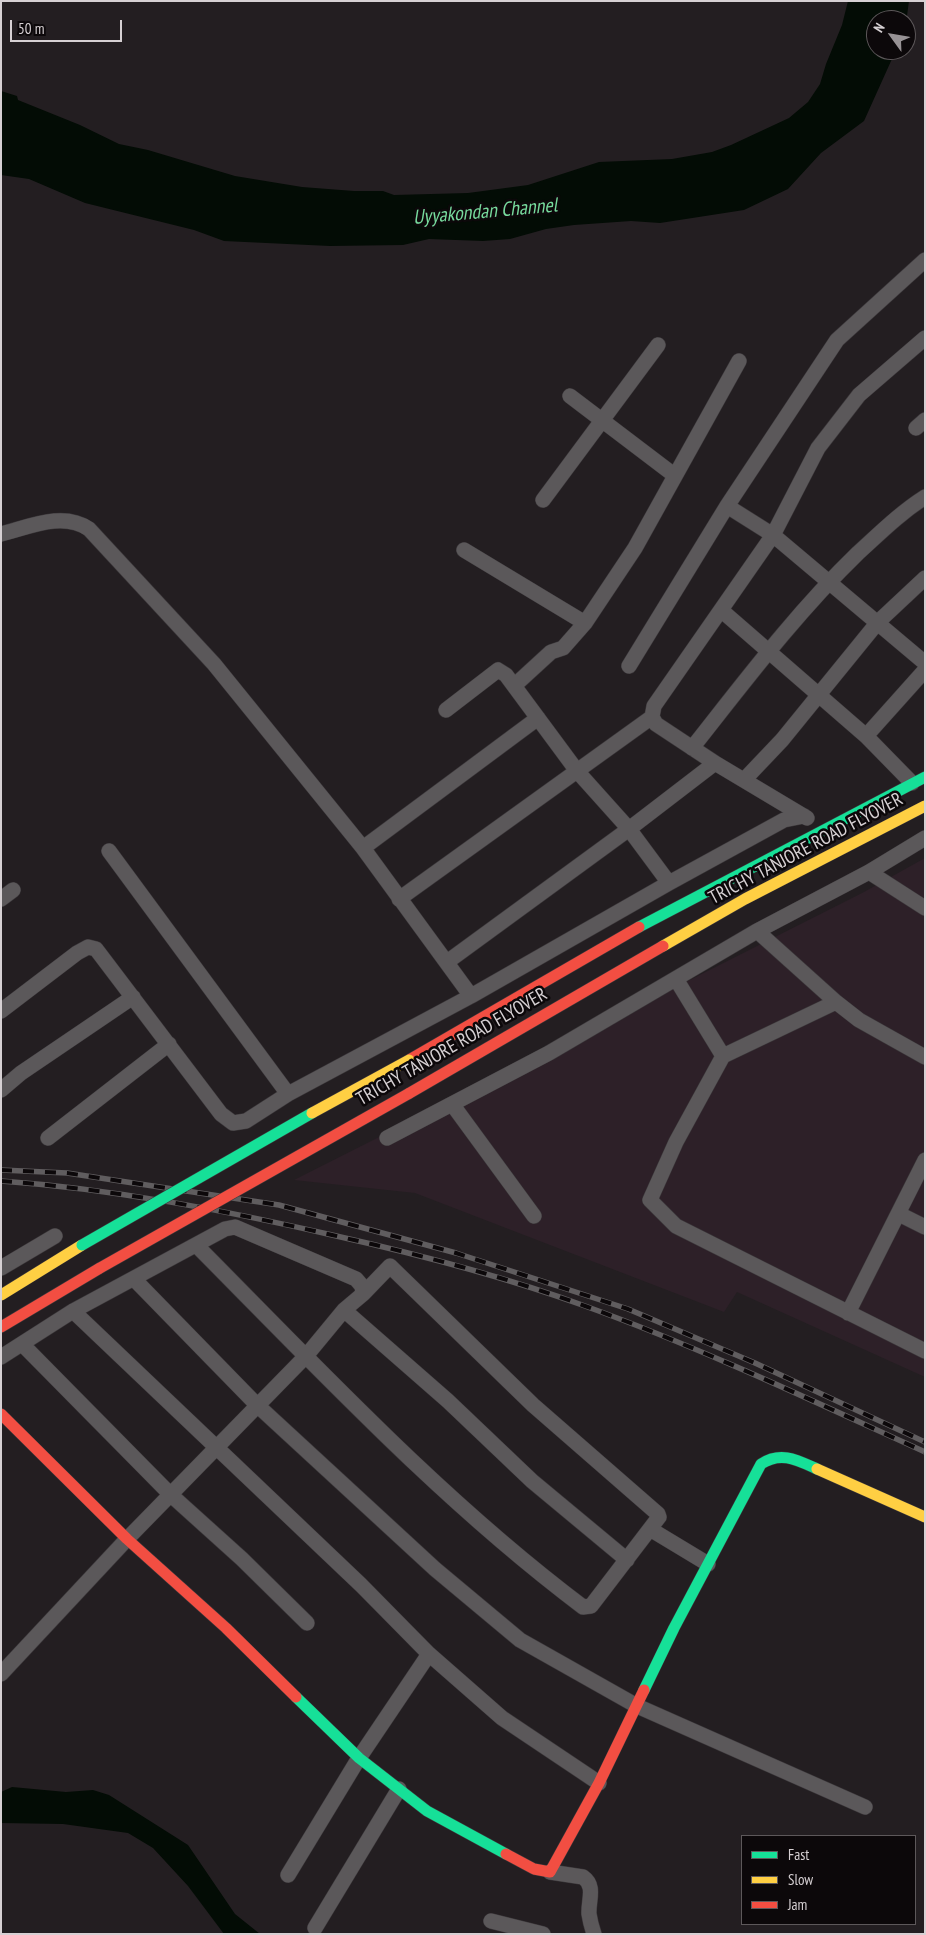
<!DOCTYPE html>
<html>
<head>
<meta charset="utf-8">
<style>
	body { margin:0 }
	#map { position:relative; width:926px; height:1935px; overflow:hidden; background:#231e21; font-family:"PT Sans Narrow",sans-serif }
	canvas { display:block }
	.frame { position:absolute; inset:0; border:2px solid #d6d0d3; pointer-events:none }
	.legend { position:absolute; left:741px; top:1835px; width:175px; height:90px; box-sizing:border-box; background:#0c080a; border:1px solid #5d585a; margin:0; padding:6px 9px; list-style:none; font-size:15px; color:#d6d0d3 }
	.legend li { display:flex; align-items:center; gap:10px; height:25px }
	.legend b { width:25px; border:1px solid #5d585a }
	.north { position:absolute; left:866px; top:10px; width:50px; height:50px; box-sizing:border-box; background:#0c080a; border:1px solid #5d585a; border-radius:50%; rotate:302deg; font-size:14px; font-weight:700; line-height:20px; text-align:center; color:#d6d0d3 }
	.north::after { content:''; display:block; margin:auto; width:18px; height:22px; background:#979295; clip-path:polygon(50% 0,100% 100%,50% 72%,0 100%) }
	.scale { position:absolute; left:10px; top:20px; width:112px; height:22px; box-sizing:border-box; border:2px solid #d6d0d3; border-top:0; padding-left:6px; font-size:15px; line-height:18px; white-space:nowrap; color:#d6d0d3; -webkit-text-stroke:4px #0c080a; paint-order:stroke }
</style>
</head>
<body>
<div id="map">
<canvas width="926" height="1935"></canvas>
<div class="frame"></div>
<ul class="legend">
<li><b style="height:6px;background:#16e098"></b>Fast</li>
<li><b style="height:6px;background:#ffcf43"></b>Slow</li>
<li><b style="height:6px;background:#f24e42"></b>Jam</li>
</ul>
<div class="north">N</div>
<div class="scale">50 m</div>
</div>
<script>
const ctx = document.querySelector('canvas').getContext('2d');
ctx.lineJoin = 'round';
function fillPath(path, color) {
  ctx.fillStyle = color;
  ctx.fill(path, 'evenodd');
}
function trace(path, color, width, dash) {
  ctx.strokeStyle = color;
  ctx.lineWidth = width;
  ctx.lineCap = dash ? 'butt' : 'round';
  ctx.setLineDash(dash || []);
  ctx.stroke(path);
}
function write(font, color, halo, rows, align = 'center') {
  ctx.font = font + ' "PT Sans Narrow",sans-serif';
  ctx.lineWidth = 5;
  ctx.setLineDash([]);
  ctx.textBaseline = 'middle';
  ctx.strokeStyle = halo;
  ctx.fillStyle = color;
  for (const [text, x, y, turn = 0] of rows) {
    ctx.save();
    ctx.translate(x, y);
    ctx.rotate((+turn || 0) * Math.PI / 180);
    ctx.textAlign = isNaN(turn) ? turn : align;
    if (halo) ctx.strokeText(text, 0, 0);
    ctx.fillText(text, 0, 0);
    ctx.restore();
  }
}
fillPath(new Path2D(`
	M925 858V1377L737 1292 724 1312 415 1193 294 1180 864 892Z`), '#2d2028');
fillPath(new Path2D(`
	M848 1H909L906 23V20H876V50H896L864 121 821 153 788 189 744 210 660 223 631 221 574 225 546 229 510 239 483 241 429 239 403 245 330 246 224 241 194 230 85 203 29 179 1 175V91L17 96 18 100 80 125 119 144 148 150 235 176 302 187 354 191H383L394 195 468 193 528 185 599 162 672 159 712 152 731 145 789 118 808 102 820 84 826 64 842 25Z
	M12 1787 66 1792 93 1790 109 1795 188 1845 235 1914 260 1934H224L188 1886 153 1848 128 1833 63 1824 1 1823V1792Z`), '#030c05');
const street = new Path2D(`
	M570 396 674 475
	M916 428 925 420
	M543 500 658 345
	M727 506 773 535 925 663
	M1 534C29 527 63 511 89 529L214 664 363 848 471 996
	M464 550 585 623
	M721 610 866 736 912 783
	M629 666 727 506 837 340 925 260
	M515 685 551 652 563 648 585 623 635 548 739 361
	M446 710 498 670 506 675 577 771 629 829 669 883
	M866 736 925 670
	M692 748C745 681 796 613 858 553 880 533 900 513 925 497
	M744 780 782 740 878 622 925 578
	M807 818 715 763 656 724 652 717 654 706 773 535 818 448 859 395 925 338
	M363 848 538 718
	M109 851 288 1094
	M869 872 925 908
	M1 899 13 890
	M399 899 652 717
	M757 931 836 1002 859 1020 925 1057
	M447 962 629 829 715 763
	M676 979 723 1056
	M836 1002 723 1056 676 1142 650 1200 676 1226 925 1351
	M1 1011 77 953 88 947 96 949 221 1114 233 1123 246 1121 288 1094 471 996 669 883 784 820 804 816
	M1 1090 21 1073 133 997
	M452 1104 534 1216
	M48 1138 169 1044
	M387 1138 549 1053 757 931 869 872 925 838
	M899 1214 925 1227
	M196 1245C320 1370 442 1501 583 1607L591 1606 659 1517 658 1514 533 1405 390 1266 363 1294
	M1 1268 55 1236
	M134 1279 257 1405 435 1569 520 1640 637 1706 865 1807
	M344 1310 448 1401 532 1481 627 1560
	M73 1311 361 1585 429 1654 502 1718 599 1783
	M848 1313 925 1160
	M22 1344 171 1495 242 1559 307 1623
	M1 1357 73 1311 225 1229 235 1227 356 1279 362 1286 363 1294 344 1310 306 1356 127 1539 1 1674
	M650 1529 708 1564
	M550 1872 583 1877C596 1886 588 1901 589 1914 590 1921 592 1928 594 1934
	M288 1875 359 1758 429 1654
	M491 1921 543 1934
	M315 1928 399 1789`);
const fast = new Path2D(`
	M639 927 925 777
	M644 1690 674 1628 761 1464C781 1451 797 1460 817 1469
	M296 1697 359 1758 427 1811 506 1854`);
const slow = new Path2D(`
	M663 946 745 899 925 806
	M1 1295 82 1245
	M817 1469 925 1517`);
const jam = new Path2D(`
	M409 1060 639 927
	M408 1094 663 946
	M1 1327 100 1268
	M1 1414 127 1539 226 1628 296 1697
	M506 1854 534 1869 550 1872 599 1783 644 1690`);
trace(street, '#3c383b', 16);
trace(fast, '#3c383b', 12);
trace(slow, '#3c383b', 12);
trace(jam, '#3c383b', 12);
trace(street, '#5b585a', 15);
trace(fast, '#16e098', 11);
trace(slow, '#ffcf43', 11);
trace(jam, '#f24e42', 11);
const rail = new Path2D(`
	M1 1170 67 1173 279 1205 456 1253 628 1309 755 1363 925 1442
	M1 1181C113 1189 223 1210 332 1235 417 1254 503 1276 585 1306 701 1348 813 1401 925 1452`);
trace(rail, '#605d5f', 5.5);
trace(rail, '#0c080a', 4, [11]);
const fastBridge = new Path2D(`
	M82 1245 312 1113`);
const slowBridge = new Path2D(`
	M312 1113 409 1060`);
const jamBridge = new Path2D(`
	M100 1268 408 1094`);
trace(fastBridge, '#3c383b', 12, []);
trace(slowBridge, '#3c383b', 12, []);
trace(jamBridge, '#3c383b', 12, []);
trace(fastBridge, '#16e098', 11);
trace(slowBridge, '#ffcf43', 11);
trace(jamBridge, '#f24e42', 11);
write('19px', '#d6d0d3', '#0c080a', [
	["TRICHY TANJORE ROAD FLYOVER",806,849,-28],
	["TRICHY TANJORE ROAD FLYOVER",452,1047,-30]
]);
write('italic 20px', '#77da9d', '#0c080a', [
	["Uyyakondan Channel",485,212,-5]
]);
</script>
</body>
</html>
